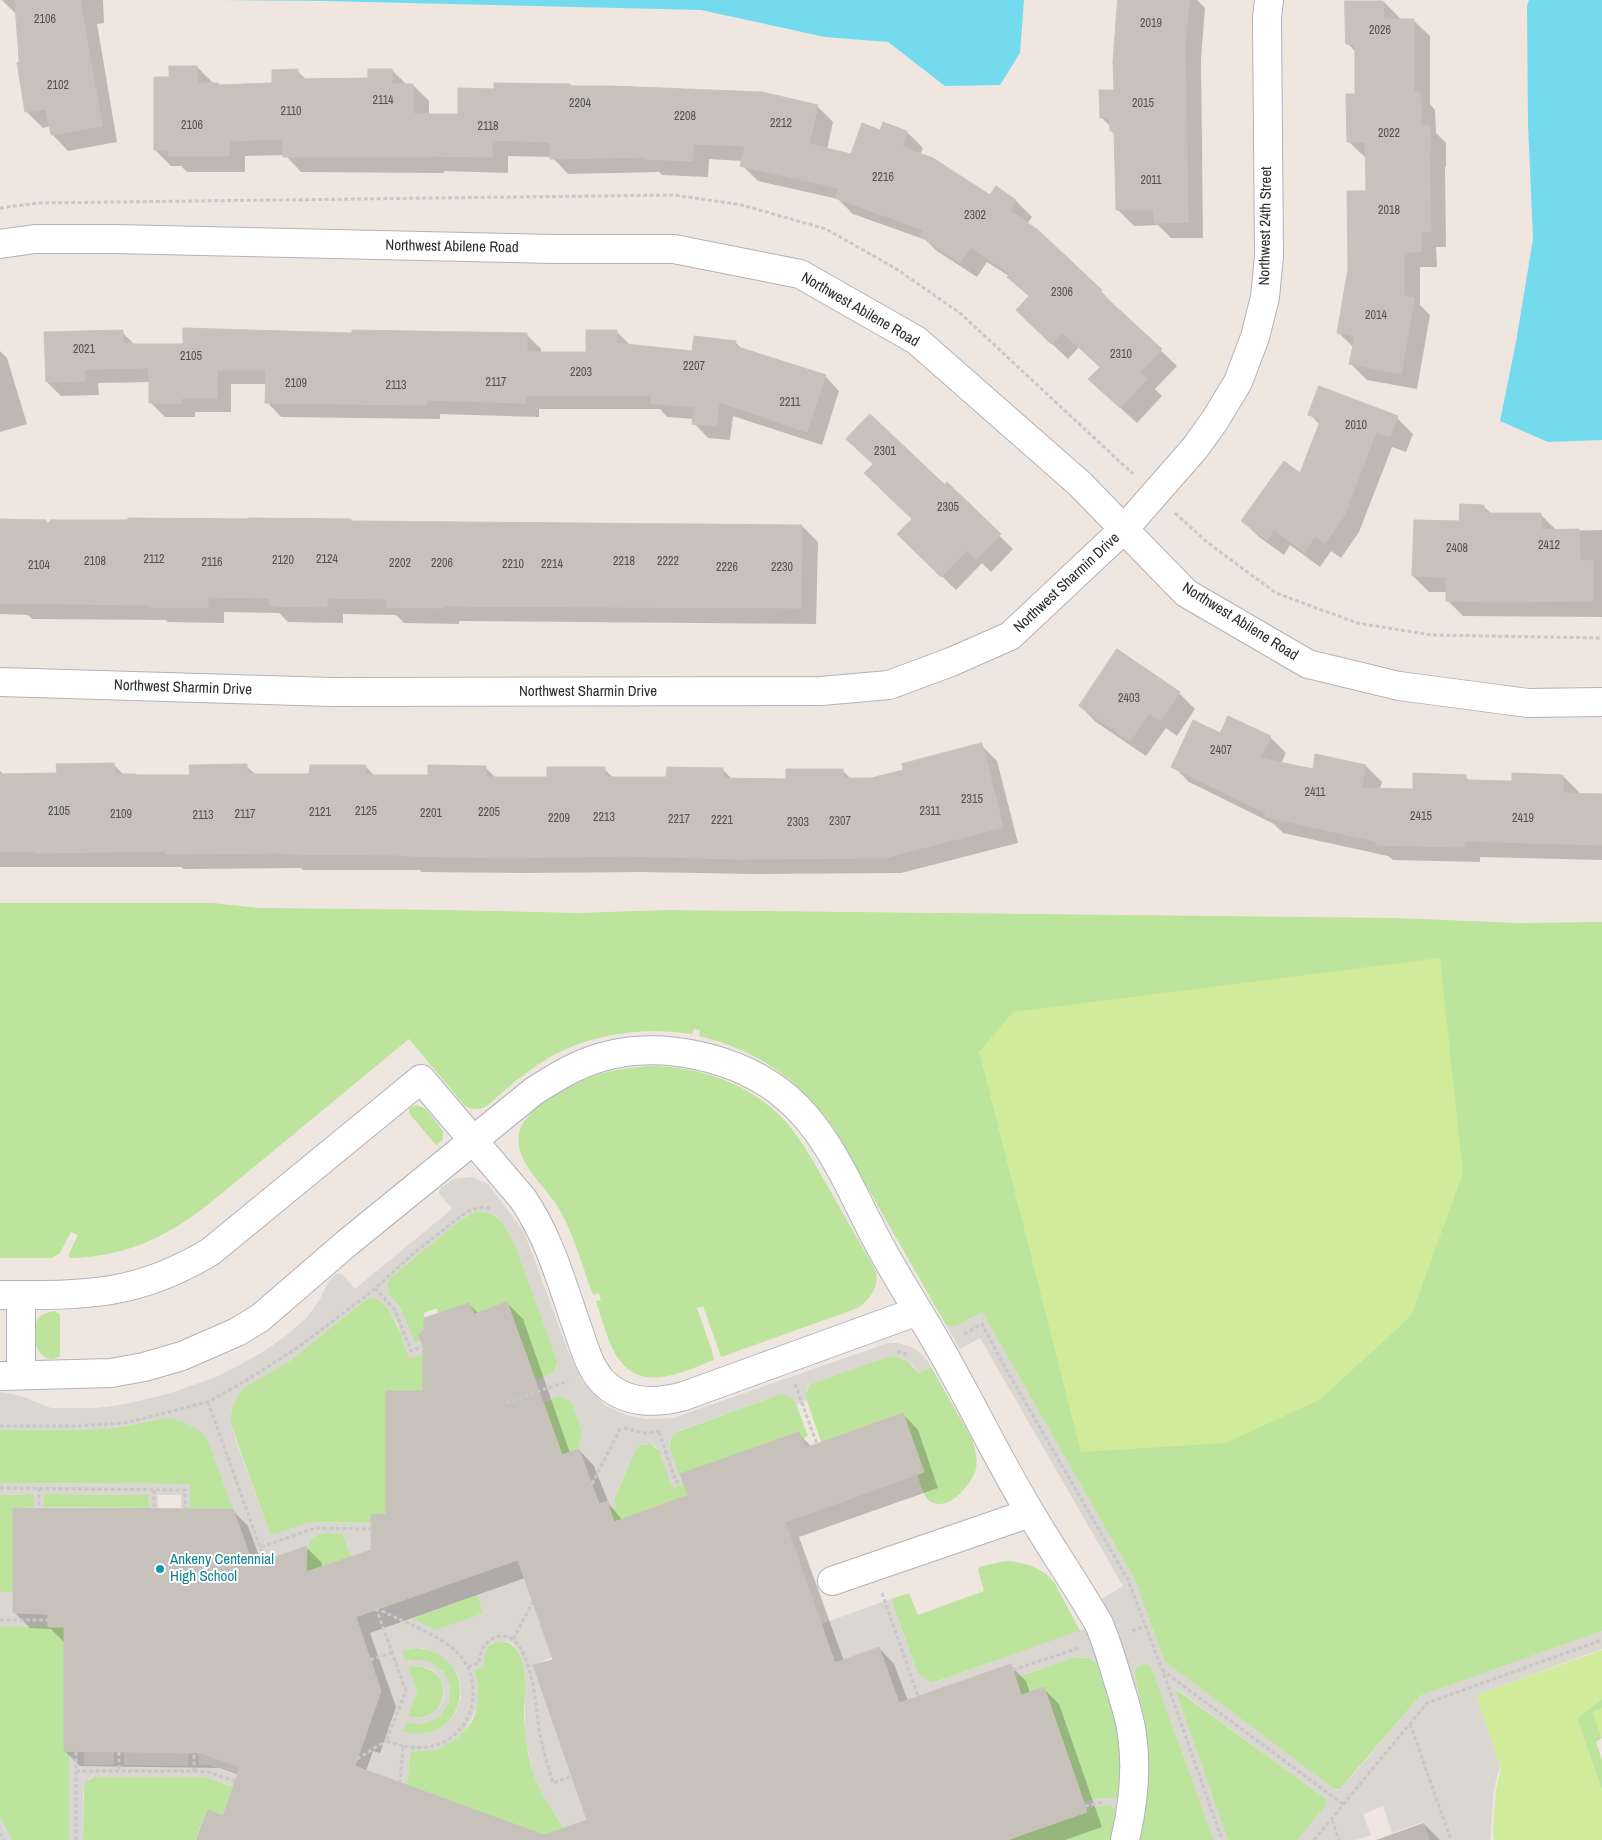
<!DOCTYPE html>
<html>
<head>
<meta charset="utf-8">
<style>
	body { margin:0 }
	canvas { display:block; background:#eee6df }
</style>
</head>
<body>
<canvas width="1602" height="1840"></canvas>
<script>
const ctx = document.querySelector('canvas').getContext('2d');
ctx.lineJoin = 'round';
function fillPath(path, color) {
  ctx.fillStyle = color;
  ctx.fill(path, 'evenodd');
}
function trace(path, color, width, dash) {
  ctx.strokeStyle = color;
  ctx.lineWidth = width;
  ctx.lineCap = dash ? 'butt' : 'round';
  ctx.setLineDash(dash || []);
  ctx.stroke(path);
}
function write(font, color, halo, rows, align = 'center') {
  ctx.font = font + ' "Archivo Narrow",sans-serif';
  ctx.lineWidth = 4;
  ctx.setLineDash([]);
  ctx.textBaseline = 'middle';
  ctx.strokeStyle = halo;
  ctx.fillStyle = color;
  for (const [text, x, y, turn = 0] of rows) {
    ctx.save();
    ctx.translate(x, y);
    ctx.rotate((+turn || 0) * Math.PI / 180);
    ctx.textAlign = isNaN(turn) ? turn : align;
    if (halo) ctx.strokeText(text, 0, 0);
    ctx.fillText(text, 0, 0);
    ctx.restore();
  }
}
fillPath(new Path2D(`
	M0 903H212L260 908 449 910 578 913 667 910 1395 918 1519 923 1602 922V1631L1420 1696 1340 1789H1334L1164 1661 1135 1580 982 1312 955 1327 946 1325 833 1127C797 1079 758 1050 699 1036L700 1030 694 1029 692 1034C645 1027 593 1033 550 1057 535 1066 520 1077 506 1089 498 1095 489 1107 479 1109 473 1110 469 1108 464 1105L409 1039 215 1199C172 1234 130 1256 73 1258L69 1257V1254L78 1235 71 1232 60 1253 52 1258H0Z
	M649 1066C699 1066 752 1084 786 1122 804 1143 817 1168 831 1192 846 1219 861 1245 876 1271 879 1288 870 1299 858 1308L721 1357 703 1306 697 1308 712 1351 714 1360C698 1366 679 1375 662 1377 615 1383 608 1336 596 1301L601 1300 599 1293 593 1295C583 1268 575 1239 562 1214 551 1192 523 1170 519 1147 518 1140 518 1131 522 1125 535 1102 576 1081 600 1074 616 1069 632 1068 649 1066Z
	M416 1105 426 1109 443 1131V1139L437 1145 435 1144 409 1113V1108Z
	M477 1211 492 1214 503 1223 516 1247 557 1360C558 1374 547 1377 536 1380L507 1302 474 1314 469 1303 438 1313 437 1308 424 1313V1330L418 1333 421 1341 415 1343 400 1307 389 1295 387 1284 391 1277 455 1224 464 1218Z
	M374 1298C393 1304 392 1322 402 1335 407 1342 417 1348 423 1354V1391H386V1514H371V1523L310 1522 276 1534H270L231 1424C230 1410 234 1397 245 1387L291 1360 366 1299Z
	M54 1311 60 1314V1356C36 1371 26 1324 42 1315 46 1313 50 1312 54 1311Z
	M894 1356 907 1361 919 1373 931 1367 972 1439C975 1448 978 1459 976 1469 972 1484 949 1512 931 1502 923 1497 920 1482 917 1474L924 1472 903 1413 821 1442 805 1395 810 1384 887 1357Z
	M781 1394 788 1396 794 1399 808 1436 802 1439 799 1433 679 1475C674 1462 664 1446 674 1433Z
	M558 1396 571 1401 581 1428V1438L579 1449 562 1455 544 1402Z
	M164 1418C179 1418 195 1424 205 1436 214 1448 227 1493 233 1509L190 1508 189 1484 0 1483V1430L109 1429Z
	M650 1444 660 1451 673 1486 675 1487 684 1483 688 1495 614 1522 610 1510 616 1507 614 1499 636 1449 641 1445Z
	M34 1494V1507L13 1508V1592H0V1495Z
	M43 1494 149 1495V1508L43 1507Z
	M324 1533 343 1534 351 1557 306 1572C307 1556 303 1536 324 1533Z
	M1009 1561C1027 1563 1042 1568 1054 1582L1080 1631 932 1683 918 1674 891 1599 909 1593 918 1615 984 1591 978 1570 980 1567 1000 1562Z
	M477 1595 484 1613 436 1630 411 1619Z
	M0 1626 64 1627V1751L69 1752V1840H12L0 1818Z
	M499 1641C534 1643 524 1695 524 1719 525 1731 526 1744 529 1757 535 1784 549 1806 564 1828L544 1835 407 1785 410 1751C427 1751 431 1748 446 1740 452 1736 461 1733 466 1729 481 1715 480 1687 474 1670L484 1666 483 1657 488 1646Z
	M414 1648C482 1648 472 1750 402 1732L406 1722C423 1726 436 1721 446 1707L443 1671 410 1660 406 1662 401 1651Z
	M1074 1657 1089 1658 1101 1666 1119 1727 1122 1766 1120 1796 1116 1799 1101 1798 1084 1802 1044 1687 1021 1695 1016 1678Z
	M1144 1664 1149 1665 1152 1669 1214 1840H1139C1148 1802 1151 1763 1145 1724 1143 1707 1135 1688 1135 1671L1137 1666Z
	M413 1666C459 1666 449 1728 408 1716L417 1692 408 1667Z
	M1174 1688 1326 1799 1328 1804 1297 1840H1228Z
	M1602 1699V1708L1593 1712 1602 1738 1596 1742 1602 1760V1790L1577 1719 1583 1713Z
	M96 1776 205 1777 234 1787 223 1816 208 1811 204 1822 202 1821 195 1840H83L84 1786 86 1781Z
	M1110 1805 1115 1808V1814L1110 1840H1007L1087 1812 1086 1809 1095 1806Z`), '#bce49d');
fillPath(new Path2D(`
	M1440 958 1463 1173 1411 1316 1321 1399 1226 1443 1081 1452 979 1052 1013 1012Z
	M1602 1650V1699L1583 1713 1577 1719 1602 1790V1840H1494L1493 1829 1496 1790 1501 1770 1476 1695Z
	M1602 1708V1738L1593 1712Z`), '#d0eb99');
fillPath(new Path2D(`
	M471 1177 488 1184 524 1232 570 1356 583 1382 606 1406 626 1415 646 1419 673 1418 888 1343H897L914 1348 927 1360 931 1367 919 1373 913 1365 904 1359 894 1356 887 1357 810 1384 806 1390V1400L796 1405 792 1398 781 1394 678 1431 670 1438 669 1444 679 1475 680 1474 684 1483 676 1487 673 1486 670 1482 658 1448 650 1444 641 1445 636 1449 614 1498 617 1507 610 1510 607 1501 599 1504 579 1449 581 1438V1428L571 1401 558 1396 509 1414 502 1393 553 1373 557 1367V1360L516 1247 507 1230 503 1223 493 1214 477 1211 464 1218 455 1224 391 1277 387 1284 389 1295 400 1307 415 1343 421 1341 423 1346V1354L409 1359 397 1323 385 1305 374 1298 366 1299 291 1360 245 1387 236 1398 231 1411V1424L235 1438 270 1534H276L310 1522 371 1523V1550L351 1557 343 1534 324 1533 314 1536 307 1546 253 1565 208 1441 201 1432 180 1420 164 1418 109 1429 0 1430V1392L21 1396 51 1408H97L126 1404 168 1394 216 1377 234 1368 266 1350 291 1332 308 1316 320 1299 329 1281 336 1274H342L355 1289 452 1209 439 1193 441 1187 455 1179Z
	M982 1312 1135 1580 1164 1661 1336 1790 1340 1789 1354 1774 1420 1696 1602 1631V1649L1476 1695 1500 1766 1494 1788 1490 1840H1430L1423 1822 1392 1833 1383 1806 1363 1814 1371 1835 1356 1840H1297L1327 1804 1326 1799 1175 1688 1228 1840H1214L1152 1669 1149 1665 1144 1664 1137 1666 1135 1671V1677L1147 1740 1148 1768 1145 1813 1139 1840H1110L1115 1814V1808L1113 1806 1104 1805 1086 1809 1084 1802 1101 1798 1116 1799 1120 1796 1122 1782 1119 1727 1103 1670 1094 1660 1084 1657H1074L1016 1678 1011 1665 899 1703 879 1647 835 1663 821 1624 891 1599 918 1674 933 1683 1112 1619 1102 1599 1123 1586 980 1338 960 1349 946 1325 955 1327Z
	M0 1483 190 1484V1508H181V1495H158V1508H149L148 1495 44 1494 43 1507H34V1494L0 1495Z
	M518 1560 552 1657 533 1665 587 1820 564 1828 542 1794 534 1776 525 1737V1673L518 1650 513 1644 507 1641 493 1643 488 1646 483 1657 484 1666 474 1670 478 1687V1699L477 1708 466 1729 458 1738 436 1750 410 1752 407 1785 355 1766 356 1617ZM477 1595 483 1613 436 1630 412 1619ZM414 1648H424L440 1655 452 1666 457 1673 460 1682 461 1698 455 1714 443 1727 425 1734 402 1732 406 1722 420 1724 431 1721 440 1716 449 1702 450 1686 446 1676 435 1664 425 1660H415L406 1662 401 1651ZM413 1666 425 1667 431 1669 436 1673 443 1685 444 1698 439 1708 429 1716 419 1718 408 1716 417 1692 408 1667Z
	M0 1592H13L14 1613 48 1614V1627L0 1626Z
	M69 1752H84V1765H114V1752H124V1765L188 1766 189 1753H198L199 1765H209L237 1775 234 1787 205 1777H91L86 1781 83 1792V1840H69Z
	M0 1818 4 1827 12 1840H0Z`), '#dad6d2');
fillPath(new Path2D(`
	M219 0H1024L1020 53 1000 85 945 86 888 42 825 37 701 10 324 1Z
	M1529 0H1602V440L1548 442 1500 421 1516 342 1533 239 1528 124 1527 6Z`), '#74dbee');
fillPath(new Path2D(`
	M2 0H103L104 23 97 24 117 142 68 151 52 134 50 126 43 128 27 112 20 63 17 15Z
	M1119 0H1197L1205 8 1201 59 1203 238H1171L1158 225 1134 226 1118 210 1116 135 1111 131V127L1101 117 1115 91Z
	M1347 2H1384L1400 18V20H1413L1430 36V104L1435 110 1436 133 1446 143V167H1445L1446 247H1436L1437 267H1420V305L1430 315 1417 389 1367 380 1351 364 1354 348 1338 332 1367 192 1366 158 1349 142 1356 95V52L1347 43Z
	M197 67 214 84H217L220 86 274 85 297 71 307 80 369 79 392 70 407 85H413L429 101V116H459L571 87 817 106 833 122 827 150 852 155 881 131 907 132 923 148 920 155 990 197 996 188 1016 201 1032 217 1027 224 1101 291 1116 308 1177 366 1155 389 1162 396 1137 423 1106 395 1101 368 1079 347 1068 359 1033 326 1030 297 1009 276 987 262 977 277 937 251 926 240 853 214 838 199 758 181 742 165 743 161 709 159 708 177 662 175 659 172 568 174 552 157 508 156V173L444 171V173L301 172 285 155 245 156V172H187L181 166H171L155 150 171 78Z
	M616 331 631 346 694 352 735 342 743 350 825 376 839 391 822 445 733 416 730 440 708 438 694 423V419L667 417 660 409H539V417L440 414V419L281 417 267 402V384H231V412H195V417H165L150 402V382L98 383 99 395 61 396 47 382 122 332 136 346H185L354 334 527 335 541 349V353H587Z
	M0 351 7 358 27 424 0 432Z
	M1310 414 1397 418 1413 434 1406 452 1392 447 1359 532 1341 558 1331 551 1320 567 1290 545 1284 555 1259 537 1243 521 1301 475 1320 425Z
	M947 484 1013 549 991 572 982 563 956 590 899 534Z
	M1483 506 1492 514H1540L1557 531 1602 530V617L1463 616 1447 600V592H1429L1413 576 1461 523Z
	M0 519 2 520 46 521 49 524 350 520 352 522 802 526 818 542 816 624 459 621V624L404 623 396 615 343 614V623L288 622 279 613 224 612V623L168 622 166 620 32 619 28 615 0 614Z
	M1179 693 1195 709 1177 736 1166 728 1146 756 1096 722 1080 706Z
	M1220 734 1270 737 1286 753 1281 764 1314 771 1366 766 1382 782 1380 789 1414 790 1465 776 1470 781 1513 782 1563 776 1579 792V795H1602V860L1480 857V862L1393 860 1388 856 1283 833 1274 824 1189 782 1173 766Z
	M981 745 997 761 1018 843 901 873 754 874 642 872 524 873 421 872 420 870H303L301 868 184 869 181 867H0V771L4 775 58 774 114 765 124 775 191 776 246 766 256 775H311L366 767 375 776H429L485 767 496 778H548L604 769 614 778H668L723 770 732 779 787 780 842 770 852 780 871 779 905 771Z
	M507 1303 523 1319 570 1453 579 1450 594 1466 609 1504 623 1521 689 1496 799 1434 812 1447 903 1414 918 1430 938 1488 799 1537 844 1661 879 1648 894 1664 908 1701 1011 1666 1026 1681 1030 1693 1043 1688 1059 1704 1102 1827 1065 1840H196L202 1822 224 1817 238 1775 219 1768 80 1766 65 1751 64 1642 51 1629 30 1628 15 1613 232 1510 248 1526 262 1564 307 1548 322 1563V1568L372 1551 387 1515 424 1392 469 1304 479 1314ZM525 1578 554 1661 589 1821 544 1836 366 1771 373 1751 380 1753 396 1707 370 1633Z
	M1423 1823 1440 1840H1376Z`), '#0003');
const building = new Path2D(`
	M15 0H80L102 126 51 135 46 109 25 112 17 63 19 62Z
	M1118 0H1189L1185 42 1188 222 1154 223V210H1116L1114 131H1110L1109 117 1100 118 1099 90H1114L1113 62Z
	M1345 1H1383L1384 19H1414V93H1420L1421 126H1430L1431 152H1429L1431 231H1421V252H1404V296L1414 298 1401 374 1349 364 1355 336 1337 333 1348 269 1347 191H1366L1365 142H1347L1346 94H1355V44H1346Z
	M169 66H197V83H218V85L272 83V70L298 69V79L368 78V69H392V84H413V114H458V88L494 89V83L570 84V86H610L762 92 818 105 809 144 851 154 862 123 880 130 883 122 907 131 902 147 933 158 990 195 996 186 1016 200 1010 211 1038 230 1102 290 1100 292 1162 349 1140 373 1147 379 1120 408 1088 379 1100 367 1062 332 1051 344 1016 310 1029 296 1007 277 1010 274 971 247 960 262 920 236 924 230 835 198 839 188 740 166 745 146 693 144 692 161 645 159V157L550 159V142L492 140V157L429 156V157H283V139L229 141V156H169V150H154V77H169Z
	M183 328 352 333V330L527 333V352H586V330H617L616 343 692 351 694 336 736 341 735 346 826 375 807 432 719 402 716 426 692 424 694 407 651 403 652 395H526L525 403 426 400V405L265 403 266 370H217V398H181V403H149V368L84 369 85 381 46 382 44 332 123 330V344H183Z
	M1319 386 1398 416 1390 437 1376 432 1344 516 1325 543 1315 536 1304 552 1274 530 1267 540 1241 521 1284 461 1300 473 1321 419 1308 415Z
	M870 414 945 485 947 482 1001 534 976 559 967 550 941 577 897 534 912 519 864 473 873 464 846 439Z
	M1460 504 1484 505V513H1541V530L1579 529 1580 561H1593V601L1500 602 1446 601V577L1412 576 1414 520 1459 521Z
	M128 518 248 519V518L351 519V521L802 525 801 608 443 606V608L387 607V599L327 598V607L270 606V598L208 597V607H151V605L0 603V519L46 520 47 523 50 522V520H128Z
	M1117 649 1180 692 1160 721 1149 713 1130 741 1079 706Z
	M1228 716 1271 736 1260 758 1313 769 1315 754 1366 765 1361 788 1413 789V773L1466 775V780L1512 781V773L1563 775V793L1602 794V845L1464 841V847L1376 845V841L1265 817 1266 813 1171 767 1193 720 1220 733Z
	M982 743 1003 827 884 858 737 859 625 856 507 858 404 856V855L285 854V853L166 854V851L35 853V851H0V774L57 773 56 764 114 763 115 774H136V775H190L189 765 247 764V774H309L310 765H366V775H428V765L486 766V777H547V767H605V777H666L667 767 723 768V778L786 779V769H843V778H871L903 770 902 764Z
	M507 1302 562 1455 579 1449 599 1504 607 1501 614 1522 688 1495 680 1474 799 1432 805 1448 903 1413 924 1472 785 1522 835 1663 879 1647 899 1703 1011 1664 1021 1695 1044 1687 1087 1812 1007 1840H196L208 1810 223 1816 240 1767 202 1753 64 1751V1627H48V1614L13 1613V1508L233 1509 253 1565 307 1546 306 1572 371 1550V1514H386V1391H423V1346L418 1334 424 1330V1318L469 1303 474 1314ZM518 1560 553 1660 533 1665 587 1820 544 1835 355 1766 381 1691 356 1617Z`);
fillPath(building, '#c7c1bb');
trace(building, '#cac2b9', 1);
const minor = new Path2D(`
	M0 244 35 239H115L554 249H674L800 274 916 340 1080 484 1186 593 1308 664 1399 686 1528 703 1602 702
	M0 682 332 692 821 691 889 685 951 662 1010 636 1124 529 1195 448 1215 420 1238 382 1255 337 1265 297 1269 256 1267 18 1269 0
	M0 1295C84 1295 135 1297 210 1252L421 1079 523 1199C548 1236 560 1277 574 1318 582 1339 587 1364 602 1381 624 1404 656 1404 684 1396L918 1311
	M21 1295V1375
	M0 1376 111 1373 144 1367 182 1356 237 1332 260 1318 347 1243 534 1091C556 1077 577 1064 602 1057 661 1040 739 1057 786 1097 833 1136 855 1203 885 1255 903 1287 923 1318 941 1350 972 1404 999 1461 1031 1514 1053 1551 1077 1586 1099 1624 1106 1640 1111 1657 1116 1674 1122 1694 1129 1713 1132 1734 1137 1769 1133 1806 1125 1840
	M832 1581 1030 1513`);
trace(minor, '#afb3bd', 30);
trace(new Path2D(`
	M0 208 38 203 674 195 742 205 826 229 895 268 960 313 1133 474
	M1175 513 1208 543 1276 593 1357 623 1432 635 1602 638
	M375 1288 395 1310 411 1351 423 1346
	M964 1334 982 1324 1003 1364 1128 1580 1162 1669 1222 1840
	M897 1351 909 1355
	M795 1384 817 1444
	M208 1402 265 1561
	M506 1403 568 1381
	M0 1426H76L125 1423 208 1402 247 1380 297 1348 370 1293 414 1253 464 1214C473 1208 482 1206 492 1209
	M624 1428 644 1433 662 1431
	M659 1432 676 1482 682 1480
	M592 1484 621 1427
	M0 1488 185 1490V1508
	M39 1488V1507
	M154 1490V1508
	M261 1547 315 1528 371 1529
	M882 1593 918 1696
	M376 1608C397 1619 444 1637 459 1654 482 1681 477 1725 444 1742 431 1749 417 1748 403 1746L400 1782
	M376 1608 406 1691 386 1741 403 1746
	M0 1620H48
	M1132 1631 1146 1626
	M513 1639 533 1602
	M370 1660 392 1653
	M468 1667 479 1663C480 1654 482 1645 490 1640 532 1615 536 1713 540 1734 543 1751 548 1767 553 1783L572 1776
	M1013 1670 1079 1648
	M1162 1670 1344 1805
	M1410 1724 1451 1840
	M119 1752V1771
	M357 1759 386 1741
	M76 1771H194V1753
	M194 1771 208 1772 236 1781
	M1085 1806 1104 1802
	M1332 1820 1339 1840
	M0 1833 4 1840
	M76 1840V1752
	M1314 1840 1427 1703 1602 1640`), '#c8c8c8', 3, [4, 2.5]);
trace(minor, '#fff', 28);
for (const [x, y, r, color] of [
	[160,1569,5,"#0f9aa8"]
]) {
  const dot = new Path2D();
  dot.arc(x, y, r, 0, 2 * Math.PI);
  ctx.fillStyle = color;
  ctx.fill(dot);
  trace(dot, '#fff', 2);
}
write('12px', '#545250', null, [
	["2106",45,20],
	["2019",1151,24],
	["2026",1380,31],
	["2102",58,86],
	["2114",383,101],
	["2204",580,104],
	["2015",1143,104],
	["2110",291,112],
	["2208",685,117],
	["2212",781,124],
	["2106",192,126],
	["2118",488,127],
	["2022",1389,134],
	["2216",883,178],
	["2011",1151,181],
	["2018",1389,211],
	["2302",975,216],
	["2306",1062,293],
	["2014",1376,316],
	["2021",84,350],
	["2310",1121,355],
	["2105",191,357],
	["2207",694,367],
	["2203",581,373],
	["2117",496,383],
	["2109",296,384],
	["2113",396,386],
	["2211",790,403],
	["2010",1356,426],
	["2301",885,452],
	["2305",948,508],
	["2412",1549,546],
	["2408",1457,549],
	["2112",154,560],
	["2124",327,560],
	["2120",283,561],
	["2108",95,562],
	["2218",624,562],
	["2222",668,562],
	["2116",212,563],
	["2202",400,564],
	["2206",442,564],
	["2210",513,565],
	["2214",552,565],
	["2104",39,566],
	["2226",727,568],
	["2230",782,568],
	["2403",1129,699],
	["2407",1221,751],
	["2411",1315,793],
	["2315",972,800],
	["2105",59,812],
	["2125",366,812],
	["2311",930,812],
	["2121",320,813],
	["2205",489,813],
	["2201",431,814],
	["2109",121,815],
	["2117",245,815],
	["2113",203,816],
	["2415",1421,817],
	["2213",604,818],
	["2209",559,819],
	["2419",1523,819],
	["2217",679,820],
	["2221",722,821],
	["2307",840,822],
	["2303",798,823]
]);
write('15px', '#2d2d2d', '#fff', [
	["Northwest 24th Street",1266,226,-89],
	["Northwest Abilene Road",452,247,1],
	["Northwest Abilene Road",860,310,30],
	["Northwest Sharmin Drive",1067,583,-43],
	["Northwest Abilene Road",1240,622,32],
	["Northwest Sharmin Drive",183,688,2],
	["Northwest Sharmin Drive",588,692]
]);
write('15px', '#0d838f', '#fff', [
	["Ankeny Centennial",170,1560],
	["High School",170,1577]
], 'left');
</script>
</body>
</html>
